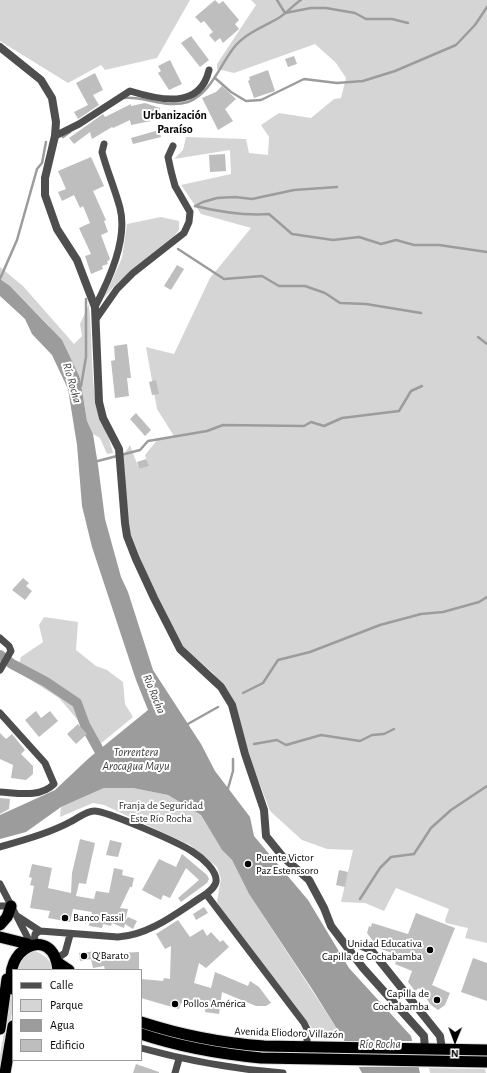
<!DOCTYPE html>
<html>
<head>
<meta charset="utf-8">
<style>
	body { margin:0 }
	#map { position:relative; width:487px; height:1073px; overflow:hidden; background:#fff; font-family:"Alegreya Sans",sans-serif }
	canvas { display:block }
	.legend { position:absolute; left:12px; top:969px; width:130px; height:92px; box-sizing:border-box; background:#fff; border:1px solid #999; margin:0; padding:5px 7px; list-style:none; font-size:12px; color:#000 }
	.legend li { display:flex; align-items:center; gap:8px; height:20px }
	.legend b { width:20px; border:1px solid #999 }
	.north { position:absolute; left:435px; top:1021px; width:40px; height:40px; -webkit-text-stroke:3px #fff; paint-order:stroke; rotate:181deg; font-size:11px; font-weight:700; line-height:16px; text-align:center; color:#000 }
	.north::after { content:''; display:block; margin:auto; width:14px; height:18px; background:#000; clip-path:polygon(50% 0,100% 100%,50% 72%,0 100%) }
</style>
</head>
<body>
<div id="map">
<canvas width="487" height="1073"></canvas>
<ul class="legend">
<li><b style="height:5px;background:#4e4e4e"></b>Calle</li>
<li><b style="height:11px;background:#d5d5d5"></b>Parque</li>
<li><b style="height:11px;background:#9c9c9c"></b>Agua</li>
<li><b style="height:11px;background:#bebebe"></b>Edificio</li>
</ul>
<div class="north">N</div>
</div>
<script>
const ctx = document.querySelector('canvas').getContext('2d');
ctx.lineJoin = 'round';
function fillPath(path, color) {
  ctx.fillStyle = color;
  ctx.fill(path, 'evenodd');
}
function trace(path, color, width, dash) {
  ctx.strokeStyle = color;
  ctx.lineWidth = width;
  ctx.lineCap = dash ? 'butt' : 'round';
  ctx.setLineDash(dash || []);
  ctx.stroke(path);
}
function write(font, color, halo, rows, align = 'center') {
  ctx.font = font + ' "Alegreya Sans",sans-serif';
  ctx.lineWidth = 4;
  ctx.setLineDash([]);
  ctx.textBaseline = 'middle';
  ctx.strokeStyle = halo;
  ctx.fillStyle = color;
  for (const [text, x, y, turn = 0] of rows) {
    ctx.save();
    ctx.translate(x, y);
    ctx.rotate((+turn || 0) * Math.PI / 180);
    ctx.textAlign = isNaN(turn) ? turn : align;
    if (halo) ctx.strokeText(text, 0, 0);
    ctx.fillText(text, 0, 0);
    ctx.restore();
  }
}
fillPath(new Path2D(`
	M0 0H190L157 58 105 70 101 65 68 83 0 41Z
	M251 0H487V943L465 938 468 928 446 923 445 920 449 909 396 888 384 911 365 903 341 902 353 850 327 849 302 840 270 811 253 766 240 722 223 685 213 673 184 648 156 597 129 530 123 456 130 445 139 469 148 466 145 455 158 439 174 436 157 409 146 347 174 354 210 278 251 228 201 214 181 185 231 174 230 150 174 159 183 150 186 137 246 139 249 153 268 155 269 137 261 125 279 113 311 118 334 99 341 98 346 78 336 63 315 44 234 73 217 69V64L256 5Z
	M161 217 179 221V230L172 239 130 272 115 285 104 298 122 258 127 224Z
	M0 267 23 286 74 344 82 336 80 324 89 304C92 335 91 367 95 397 97 417 109 433 113 453L107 454 100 438 93 434 87 421 80 378 49 326 10 286 0 279Z
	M44 617 78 622 76 650 96 666 107 670 123 682 125 704 133 717 99 745 59 698 26 677 19 665 21 657 43 642 39 625Z
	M104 788H133L168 795 201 815 222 850 232 860 249 894 343 1038H323L312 1028 220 907 217 901 221 879 217 867 190 845 104 805 93 803 60 817 61 807Z
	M32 950C44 954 50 959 53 970H21L11 963Z
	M11 994 13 996V1008L0 1073V1055Z
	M429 1068 485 1069 486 1073H430Z`), '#d5d5d5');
fillPath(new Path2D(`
	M0 279 10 286 62 340 80 378 87 421 93 434 98 465 105 519 121 577 128 592 153 670 201 744 215 771 250 817 254 836 308 900 349 968 411 1036 420 1073H362L344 1040 312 989 249 894 232 860 222 850 201 815 168 795 133 788H104L61 807 26 832 0 839V815L55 790 89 758 148 710 136 680 92 547 82 506 77 445 68 389 52 355 32 334 25 319 0 296Z`), '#9c9c9c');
fillPath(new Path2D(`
	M342 1041H414L420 1067H357Z`), '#fff');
trace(new Path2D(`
	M277 0 285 13 311 8H326L355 13 366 19H392L408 23
	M215 78 231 92 246 101 261 100 304 79 337 83 363 81 395 71 456 45 475 25 487 7
	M124 98C145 96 167 109 188 102 212 93 221 62 236 45 247 33 264 26 277 19 286 14 293 5 301 0
	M63 137 70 132
	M195 206C220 212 243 216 269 214L292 234 333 240 359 237 381 244 396 240 414 245H439L487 252
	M195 206 203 202 217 198 235 197 252 199 294 190 337 187
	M178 249 224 279 262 276 279 286H305L325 293 340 303 366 304 421 313
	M0 279 17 240 37 169 42 163 46 142
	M478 337 487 344
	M81 386 86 357V299
	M94 462 140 450 148 441 207 431 223 425 304 426 311 422 324 426 342 418 399 411 411 391 422 386
	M243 693 263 683 278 660 310 652 380 625 421 614 443 612 479 602 487 597
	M186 725 218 707
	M254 744 277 740 286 745 321 735 360 741 372 735 384 734 394 729
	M227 792 233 771V759
	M360 899 380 868 391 857 414 854 431 828 451 810 487 786`), '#9c9c9c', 2.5);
trace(new Path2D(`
	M0 655 12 664 46 682 77 703 85 725 105 761`), '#9c9c9c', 10);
fillPath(new Path2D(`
	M215 0 219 4 223 1 239 20 235 24 239 29 223 43 220 38 215 42 209 35 213 32 204 21 201 23 195 17Z
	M191 36 209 60 200 67 181 43Z
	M294 56 297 64 288 67 285 59Z
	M170 60 182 84 169 90 158 73 161 71 158 66Z
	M268 70 275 91 254 98 248 81 250 80 249 77Z
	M95 73 103 90 93 95 99 105 78 119 74 112 88 105 76 83Z
	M222 86 236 99 225 109 233 121 218 130 202 98 216 92Z
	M145 103 160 108 156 120 131 125 130 120 113 128 112 127 92 139 90 132 74 144 69 138 103 114 105 117 131 104V106Z
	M159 130 161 137 133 144 131 138Z
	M225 154 226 171 210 172 209 155Z
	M91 157 104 186 93 191 106 220 104 221 108 232 101 235 110 259 107 262 108 264 102 266 103 269 91 274 85 256 91 254 79 228 90 223 83 206 80 208 74 195 62 201 58 192 66 189 58 171Z
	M177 265 184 269 171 290 164 286Z
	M127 344 131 378H127L129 396 115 398 111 361 115 360 114 346Z
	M156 380 159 394 152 395 149 382Z
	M136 413 151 430 145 436 130 419Z
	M146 459 149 466 139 469 137 462Z
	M23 578 29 583 26 586 32 591 25 600 12 590Z
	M36 711 41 718 50 711 58 721 39 737 25 720Z
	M78 724 87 734 76 744 67 734Z
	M0 733 6 739 12 734 25 750 21 754 33 766V774L26 780 11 778 13 765 0 759Z
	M0 798 10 799 9 809 0 814Z
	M80 839 95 843 86 884 79 883 76 896 94 899 96 891 109 893 114 868 123 870 122 875 134 878 132 887H130L120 908 128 909 125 921 128 917 137 921 133 929 125 924 124 928 112 923 111 926 103 924 102 928 89 926 92 912 73 909 70 922 48 918 50 911 30 908 34 886 30 885 32 878 29 877 32 864 52 868 48 888 71 893 72 873Z
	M110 840 122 843 118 857 106 855Z
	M182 854 207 875 209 879 207 883 181 902 178 898 199 880 186 868 170 898 163 895 161 900 142 890 159 859 176 867Z
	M339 870 348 872 345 887 336 885Z
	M204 907 208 913 196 920 193 914Z
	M416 913 455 928 432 985 450 993 445 1005 438 1010 431 1005 419 988 415 991 408 982 412 971 395 964 398 955 378 948 367 933 369 926 371 927 372 923 408 934Z
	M178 920 190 937 203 929 207 936 211 932 220 942 223 940 229 947 206 968 199 963 194 983 211 988 215 972 248 986 250 981 259 987 271 1003 266 1006H256L222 992 219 1014 205 1012 206 1005 181 1003 179 1009 141 998V979L163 981 164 978 170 979 171 946 165 949 156 934Z
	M97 951V954L139 952V969L105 970 104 966 93 968 91 959 80 961 79 953Z
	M473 958 487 963V1001L461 992Z
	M136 1064 159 1072V1073H133Z`), '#bebebe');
const trunk = new Path2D(`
	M0 925 7 917 11 906
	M0 937 28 944
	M57 962 69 970
	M13 989C0 950 53 922 58 970
	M141 1022C181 1035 221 1043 264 1046L487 1050
	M0 1029 7 979
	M141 1034C180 1047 220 1054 261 1058L487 1062
	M5 1073 13 1026`);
trace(trunk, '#dbdbdb', 13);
trace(new Path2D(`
	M55 136 79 124 130 91C159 100 200 110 209 70
	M95 307C109 280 128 239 120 208 115 189 107 171 102 152L104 144
	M96 319 117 289 133 273 184 233 189 222 190 212 175 186 171 171 168 157 173 146
	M0 638 9 646 11 651 0 670
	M0 713 45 763 54 784C40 798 18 793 0 792
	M0 847C24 840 50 833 72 821 78 818 87 811 94 811 107 811 180 843 193 852 201 857 218 871 216 882 215 887 210 891 206 894 179 911 151 935 118 937L40 931 35 934 34 944
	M0 884 31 944
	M206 894 304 1023 307 1029V1047
	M0 906H11
	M17 916 40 931
	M56 959 65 953 70 935
	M141 1048C188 1061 234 1069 283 1073
	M175 1073 179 1059`), '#4e4e4e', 7);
trace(new Path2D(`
	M0 47 41 80 52 98 56 122 55 136 45 178V195L57 229 77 260 95 307 99 402 103 418 119 449 125 523 127 536 136 559 154 598 180 649 221 687 232 705 245 754 264 810 266 836 283 857 309 880 324 908 331 926 363 968 424 1036 425 1049
	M345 944 360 945 371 950 440 1036 442 1049`), '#4e4e4e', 8);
trace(trunk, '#000', 11);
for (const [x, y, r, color] of [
	[248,864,4,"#000"],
	[65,918,4,"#000"],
	[430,950,4,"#000"],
	[84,956,4,"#000"],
	[437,1000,4,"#000"],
	[175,1004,4,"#000"]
]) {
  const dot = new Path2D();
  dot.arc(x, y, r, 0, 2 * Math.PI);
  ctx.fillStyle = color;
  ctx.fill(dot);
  trace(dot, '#fff', 1.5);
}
write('11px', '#2c2c2c', '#fff', [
	["Franja de Seguridad",161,806],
	["Este Río Rocha",161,819]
]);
write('11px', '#000', '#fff', [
	["Puente Victor",256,858],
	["Paz Estenssoro",256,871],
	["Banco Fassil",73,918],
	["Unidad Educativa",422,944,"right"],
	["Capilla de Cochabamba",422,957,"right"],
	["Q'Barato",92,956],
	["Capilla de",429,994,"right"],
	["Cochabamba",429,1007,"right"],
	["Pollos América",183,1004]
], 'left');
write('11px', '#000', '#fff', [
	["Avenida Eliodoro Villazón",289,1033,2]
]);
write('bold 12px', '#000', '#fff', [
	["Urbanización",175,115],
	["Paraíso",175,129]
]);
write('italic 12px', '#3d3d3d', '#fff', [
	["Río Rocha",72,383,74],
	["Río Rocha",154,694,68],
	["Torrentera",136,752],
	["Arocagua Mayu",136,766],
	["Río Rocha",380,1044]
]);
</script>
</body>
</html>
